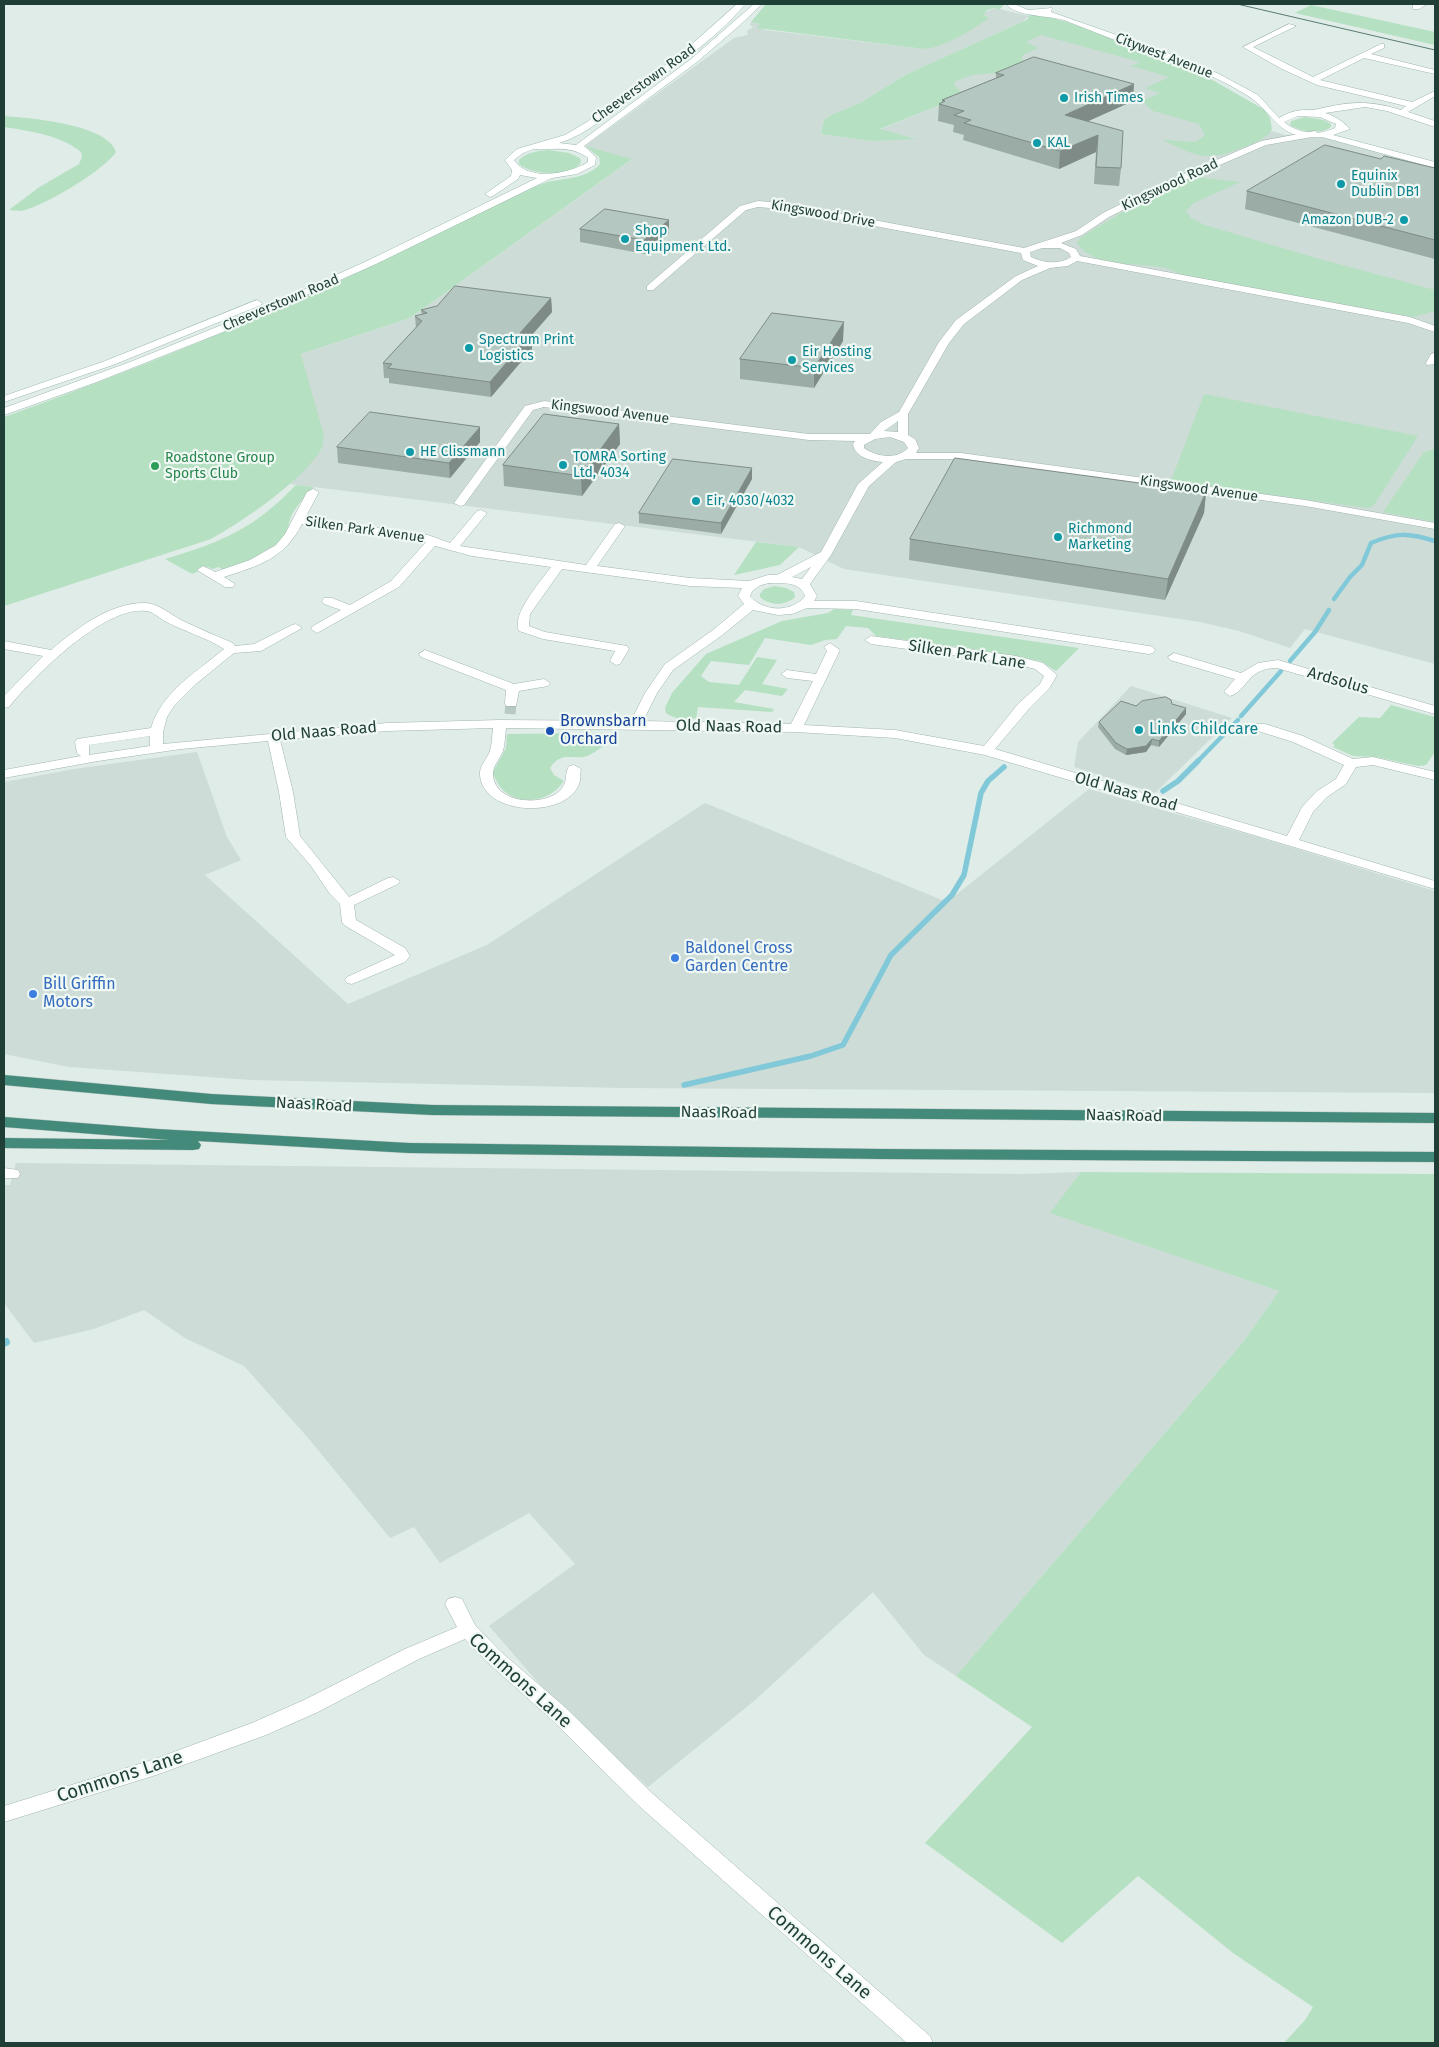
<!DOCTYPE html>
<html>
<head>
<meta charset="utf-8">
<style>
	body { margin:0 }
	#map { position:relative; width:1439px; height:2047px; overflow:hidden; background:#dfece7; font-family:"Fira Sans",sans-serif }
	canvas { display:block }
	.frame { position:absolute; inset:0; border:5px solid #1e3e36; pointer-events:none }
</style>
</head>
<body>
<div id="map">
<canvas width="1439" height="2047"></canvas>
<div class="frame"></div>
</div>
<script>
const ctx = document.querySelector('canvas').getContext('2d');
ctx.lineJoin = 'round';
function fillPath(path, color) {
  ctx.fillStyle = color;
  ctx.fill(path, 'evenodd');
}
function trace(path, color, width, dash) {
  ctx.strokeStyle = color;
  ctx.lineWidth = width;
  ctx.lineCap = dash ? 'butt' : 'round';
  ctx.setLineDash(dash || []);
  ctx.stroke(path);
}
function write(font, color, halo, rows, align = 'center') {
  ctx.font = font + ' "Fira Sans",sans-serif';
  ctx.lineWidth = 4.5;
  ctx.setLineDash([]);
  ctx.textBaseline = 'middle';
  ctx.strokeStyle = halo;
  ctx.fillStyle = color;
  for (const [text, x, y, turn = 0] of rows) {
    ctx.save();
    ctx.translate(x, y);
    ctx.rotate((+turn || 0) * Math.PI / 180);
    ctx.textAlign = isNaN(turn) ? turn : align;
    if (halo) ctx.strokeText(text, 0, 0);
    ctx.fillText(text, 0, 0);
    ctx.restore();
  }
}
fillPath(new Path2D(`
	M995 8 1029 16 1022 22 907 74 860 103 831 115 824 120 821 134 871 141 915 138 879 130 942 104 945 86 1019 44 1070 23 1190 74 1262 128 1298 139 1311 137 1337 138 1394 155 1435 163V664L1305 629 1290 648 1239 631 1200 622 844 569 799 547 290 484 322 449 301 354 410 318 631 160 585 146 734 38 748 35 747 31 753 27 750 25 751 22 761 24 758 27 766 30 924 49 989 18 984 15 985 12Z
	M1131 686 1232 718 1155 793 1074 767 1078 742Z
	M197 752 227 837 241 860 205 875 348 1004 487 945 705 803 947 902 1089 789 1264 839 1435 891V1093L623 1088 251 1080 69 1067 4 1054V782L74 769Z
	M16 1163 1022 1174 1081 1172 1051 1213 1279 1291 1244 1341 956 1676 924 1655 873 1592 754 1701 648 1787 555 1702 489 1626 575 1564 529 1513 440 1563 414 1527 390 1538 309 1439 244 1366 185 1338 144 1310 94 1329 34 1343 4 1303V1185H10Z`), '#cddcd6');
fillPath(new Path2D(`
	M766 4H1002L1003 6 999 10 995 8 987 10 984 15 989 18C974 29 943 48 924 49L757 28 760 24 751 22Z
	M1311 5 1435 32V45L1295 13Z
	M1036 14 1067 22 1188 66 1265 110 1270 118 1272 129C1267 138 1257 142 1247 146 1210 161 1199 159 1163 140L1196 142 1205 135 1199 124 1153 111 1142 101 1160 93 1145 88 1170 77 1131 66 1140 62 1041 35 1026 42 1038 48 1023 55 1021 58 1024 61 1006 72 972 75 954 82C956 92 967 94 976 96L942 104 880 129 917 139 871 141 821 134 824 120 831 115 860 103 907 74 1022 22 1028 19 1029 15Z
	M4 116C29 118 108 124 116 152 106 169 40 209 20 211 17 211 12 210 9 210L38 188 79 164 82 157 81 152C61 135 29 131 4 127Z
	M1305 117 1324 120 1331 124V127C1320 135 1301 132 1290 125L1291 121Z
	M585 146 632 159 410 318 301 354 324 436C323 440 323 446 321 450 298 484 246 519 211 539L4 606V417C133 371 260 319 384 260 429 239 473 213 519 193 528 189 538 185 548 182 566 178 586 179 600 164L599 157Z
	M549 150 569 153 580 158 581 162C573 178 531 175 519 164V160C527 152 538 151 549 150Z
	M1197 177 1240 182 1194 203 1186 211 1191 218 1205 225 1316 258 1435 290V311L1413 317 1181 275C1155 256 1099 275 1077 243L1081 237 1136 204 1191 178Z
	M1204 394 1418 436 1374 505 1368 508 1171 481Z
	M1435 449V522L1383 512 1424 452Z
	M296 485 314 487C306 495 298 504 292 514 289 520 289 527 286 533 273 554 244 561 223 570L219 567 212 569 208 567 192 574 165 559C199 549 235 537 264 514 276 505 286 495 296 485Z
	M756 542 799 547 780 565 734 575Z
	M775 586 786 588 794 592 795 597C786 606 769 606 760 597V594L764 589Z
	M834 609 853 610 851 615 1079 648 1056 671 1040 661 980 650 876 636 868 628 846 626 837 639 825 640 811 645 765 638 749 665 711 661 701 676 709 682 739 685 757 657 777 660 762 684 788 689 782 696 745 690 734 702 774 709 772 712 698 707 696 718C687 721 674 719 666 713L665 708 672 693 706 654 782 621 828 613Z
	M1391 705 1435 717V752L1426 765 1418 766 1376 757 1353 756 1333 747 1335 745 1332 743 1359 717 1380 718Z
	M607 733 608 743C601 747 591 756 583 757 567 758 560 753 550 768L554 775 564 781C546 808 502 807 493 772L506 748 507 734Z
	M1081 1172 1435 1174V2043H1284L1305 2020 1313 2007 1233 1953 1138 1876 1062 1943 925 1843 1032 1727 956 1676 1244 1341 1279 1291 1050 1213Z`), '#b5e0c2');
trace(new Path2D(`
	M1334 599 1350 577 1362 565 1371 543C1397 532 1408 533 1435 541
	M1290 661 1315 632 1329 610
	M1241 716 1281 671
	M1197 762 1238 720`), '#81c9d8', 4.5);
trace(new Path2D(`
	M1163 791 1178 781 1198 761
	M684 1085 811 1056 843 1045 891 955 952 895 964 875 981 793 988 781 1004 767`), '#81c9d8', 5.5);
trace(new Path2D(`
	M4 1343 6 1342`), '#81c9d8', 8);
trace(new Path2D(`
	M510 714 511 703`), '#b8c9c4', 11, [11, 5.5]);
const minor = new Path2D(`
	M1417 4H1427L1419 9H1413V5Z
	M1289 24 1296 26 1253 47 1313 77 1381 44H1384V48L1371 54 1435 70V74L1364 58 1320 80 1412 102 1435 91V96L1408 112 1435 121V127L1387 111 1365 107 1305 116V112C1343 103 1363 98 1401 110L1406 106 1317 85 1282 69 1243 47Z
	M1315 131 1319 134 1318 136 1266 145 1171 186 1109 217 1082 235 1061 243 1076 249 1080 256 1410 317 1435 326V332L1408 323 1077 261 1068 266 1050 268 1022 280 964 324 949 343 908 414V435L915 439 919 448 916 453H961L1305 500 1435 523V529L1305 506 961 459H906L896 462 869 486 831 555 810 584 817 596 814 601H856L1149 646 1153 647 1155 650 1153 653 1149 654 856 609 807 608 792 614 778 615 753 610 721 636 673 670 657 693 643 721 791 724 813 681 787 678 781 674 787 670 816 674 827 651 824 647 830 643 840 650 804 725 895 730 984 746 1018 704 1040 684 1044 676 1035 669 1016 664 871 644 865 640 871 636 1016 656 1043 663 1057 675 1049 689 1028 710 995 749 1287 836 1302 807 1317 791 1336 779 1344 765 1293 742 1255 730 1254 727 1255 724H1265L1303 736 1353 759 1373 757 1435 772V780L1373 765 1356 767 1346 784 1327 797 1313 812 1299 840 1435 881V889L985 755 895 738 796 732 506 728C505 735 505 744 503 751 500 759 492 766 493 776 496 803 540 806 557 793 570 783 563 777 569 766L574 765 581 769C580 773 581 780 579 784 566 819 483 816 480 775 479 766 487 759 490 751 492 744 492 736 493 728L387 731 280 740 293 792 300 836 349 897 388 878 393 877 400 881 398 884 354 905 356 920 405 948 410 956 405 962 352 984 347 983 345 980 347 977 395 955 344 925 342 922 340 904 330 894 311 866 286 837 279 792 268 741 181 749 98 761 4 778V770L81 756 77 753 75 742 77 739 151 728C162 691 197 672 224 649 206 637 182 631 163 620 158 617 152 611 146 611 105 605 33 677 9 707L4 708V696L43 656 4 649V641L51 650C76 629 110 602 146 603 159 604 170 614 181 620 198 628 216 636 233 643L235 646 254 644 292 625 296 624 302 628 261 651 234 653 197 683 174 706 167 717 163 732V744L387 723 500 720 631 721 645 693 665 664 713 630 744 604 738 596 742 588 690 586 562 569 530 614 529 626 545 632 627 646 629 649 620 664 616 665 610 661 615 651 543 639 519 631C511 614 541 581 551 567L472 556 435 546 399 587 317 633 311 629 313 626 341 610 324 604 322 601 324 598H332L350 605 391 581 426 542 302 524C284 559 260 565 224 577L235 584 233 587H225L197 570 203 566 215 572 250 560 276 545 285 534 307 492 313 489 319 492 305 518 428 535 450 543 477 511 481 510 487 513 460 546 586 565 615 524 619 523 625 526 597 566 690 578 749 581 768 575H777L821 552 858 484 883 462C871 461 855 457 853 444L855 441 809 440 544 407 533 410 464 505 460 506 454 503 525 406 544 401 809 434H870L881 422 899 412 939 342 956 320 1016 276 1038 266 1023 260 1021 253 782 209 758 207 746 210 653 290H647V286L740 206 758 201 782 203 1024 248 1076 231 1103 213 1165 182 1261 141ZM1042 248H1060L1069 253 1071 257C1059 265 1043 263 1031 257L1030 252ZM898 421V432L884 431ZM890 437 904 442 908 448C897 460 876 457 864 448V445L875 439ZM811 567 802 579 792 577ZM769 583C782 583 800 581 805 596 792 613 763 612 750 596 753 587 761 585 769 583ZM150 736V746L89 755V745Z
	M1435 353V364L1427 365 1426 363 1431 354Z
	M425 650 514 684 544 679 550 683 548 686 519 691 516 706H506L505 703 506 690 421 657 419 654Z
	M1174 653 1241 673 1258 663 1278 660 1435 706V714L1277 668C1246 668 1248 691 1230 696L1224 692 1235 679 1170 660 1168 657Z
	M4 1168 18 1170 20 1174 18 1178H4Z
	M455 1597 462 1599 475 1625 500 1651 567 1709 653 1794 930 2036 933 2043H907L639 1806 553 1721 486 1661 465 1639 419 1659 318 1712 266 1735 156 1775 4 1822V1806L152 1760 252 1723 304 1700 405 1649 457 1627 445 1604 448 1599Z`);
const secondary = new Path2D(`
	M737 4H745C714 42 669 70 630 99 607 115 586 135 559 143L576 145 691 59 754 4H762L740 25 697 62 584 146 596 157 595 165 577 174 552 178 376 264 223 332 94 383 4 415V408L130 362 259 310 369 260 537 178 520 175 518 179 493 196 490 197 485 194 511 176 512 170 505 160 517 149 565 135 587 122 683 52ZM534 149C553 150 571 145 588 158V162C569 174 528 182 514 160L523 153Z
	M1006 4H1014L1028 10 1052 8 1051 12 1185 59 1219 74 1258 95 1279 118C1301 103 1334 110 1350 129L1333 135 1435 162V168L1322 137C1274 140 1278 114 1245 94 1208 71 1166 58 1125 44 1105 36 1084 28 1064 20 1046 15 1017 17 1006 4ZM1298 116 1320 117 1336 124 1335 128C1319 136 1298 134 1284 122Z
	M257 300 262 303 261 305 113 365 4 402V396L105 361Z`);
const trunk = new Path2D(`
	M4 1075 211 1094 432 1105 1435 1113V1123L432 1115 211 1104 4 1085Z
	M4 1117 157 1129 409 1143 881 1149 1435 1152V1162L881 1159 409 1153 198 1141 201 1145 199 1149 193 1150 4 1148V1138L170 1140 4 1127Z`);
trace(minor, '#a1b4ae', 1);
trace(secondary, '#9cb9af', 1);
trace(trunk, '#c0c9c7', 1);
fillPath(minor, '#fff');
fillPath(secondary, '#fff');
fillPath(trunk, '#438a7b');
trace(new Path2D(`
	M1237 4 1435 50`), '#587a72', 1);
fillPath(new Path2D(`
	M996 73 1133 101 1088 121 1121 168 1119 186 1094 184 1096 152 1059 169 963 140 964 135 953 132 954 125 938 121 939 104 942 102V100L996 78Z
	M1381 159 1435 168V259L1245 209 1247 191Z
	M580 229 669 233 645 254 580 242Z
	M551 298 552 312 531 336 532 349 491 397 389 383V378H384L383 363 416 328 415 316 422 315 421 310Z
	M843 341 814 388 740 379V359Z
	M619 424 620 444 582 496 504 486 503 465Z
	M480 442 450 478 338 463 337 447Z
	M752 468V479L721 534 639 523V513Z
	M1206 492 1204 513 1165 600 909 560 910 539Z
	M1172 704 1186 714 1159 747 1151 745 1146 752 1126 755 1115 749 1098 727 1099 722Z`), '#9baba5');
fillPath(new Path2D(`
	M1134 84 1133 101 1064 132 1065 115Z
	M1098 135 1096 152 1059 169 1060 151Z
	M669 220V233L645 254 644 240Z
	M551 298 552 312 531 336 532 349 491 397 490 382 520 333Z
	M844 322 843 341 814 388V368Z
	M619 424 620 444 582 496 581 476Z
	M480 427V442L450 478 449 463Z
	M752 468V479L721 534V523Z
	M1206 492 1204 513 1165 600 1168 579Z
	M1186 708V714L1159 747V741Z
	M1152 739 1151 745 1146 752 1126 755 1127 749Z`), '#7e8b86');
const building = new Path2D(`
	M1034 57 1134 84 1065 115 1123 131 1121 168 1096 167 1098 135 1060 151 964 123 971 120 954 115 964 111 939 104 945 101 942 100 1004 75 996 73Z
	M1325 145 1381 159 1384 156 1435 168V240L1247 191Z
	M605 209 669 220 644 240 580 229Z
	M455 286 551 298 520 333 531 334 490 382 388 368 392 364 383 363 422 321 415 316 427 313 421 310 437 306Z
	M772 313 844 322 814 368 740 359Z
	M370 412 480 427 449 463 337 447Z
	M544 414 619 424 581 476 503 465Z
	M955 458 1206 492 1168 579 910 539Z
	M673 459 752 468 721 523 639 513Z
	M1166 697 1171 700 1172 704 1186 708 1159 741 1152 739 1146 746 1127 749 1116 743 1099 722 1121 701 1136 706 1142 701Z`);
fillPath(building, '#b4c7c0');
trace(building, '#7e8b86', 1);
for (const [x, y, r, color] of [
	[1064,98,5,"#0f9aa8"],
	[1037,143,5,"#0f9aa8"],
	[1341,184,5,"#0f9aa8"],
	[1404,220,5,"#0f9aa8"],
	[625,239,5,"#0f9aa8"],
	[469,348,5,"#0f9aa8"],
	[792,360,5,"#0f9aa8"],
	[410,452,5,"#0f9aa8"],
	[563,465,5,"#0f9aa8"],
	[155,466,5,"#2e9e5b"],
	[696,501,5,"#0f9aa8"],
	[1058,537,5,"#0f9aa8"],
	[1139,730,5,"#0f9aa8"],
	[550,731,5,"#1a4fb4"],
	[675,958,5,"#3f7fe0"],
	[33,994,5,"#3f7fe0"]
]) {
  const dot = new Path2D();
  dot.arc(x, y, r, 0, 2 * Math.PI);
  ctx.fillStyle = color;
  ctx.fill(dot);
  trace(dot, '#f0f8f4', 2);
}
write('14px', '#1e3e36', '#f0f8f4', [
	["Citywest Avenue",1164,56,21],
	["Cheeverstown Road",644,84,-36],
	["Kingswood Road",1170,185,-25],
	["Kingswood Drive",823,214,10],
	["Cheeverstown Road",281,303,-23],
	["Kingswood Avenue",610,412,7],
	["Kingswood Avenue",1199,489,8],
	["Silken Park Avenue",365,530,8]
]);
write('14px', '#0d838f', '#f0f8f4', [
	["Irish Times",1074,98],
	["KAL",1047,143],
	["Equinix",1351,176],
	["Dublin DB1",1351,192],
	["Amazon DUB-2",1394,220,"right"],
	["Shop",635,231],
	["Equipment Ltd.",635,247],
	["Spectrum Print",479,340],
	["Logistics",479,356],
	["Eir Hosting",802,352],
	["Services",802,368],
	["HE Clissmann",420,452],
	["TOMRA Sorting",573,457],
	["Ltd, 4034",573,473],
	["Eir, 4030/4032",706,501],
	["Richmond",1068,529],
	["Marketing",1068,545]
], 'left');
write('14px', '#27864d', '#f0f8f4', [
	["Roadstone Group",165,458],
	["Sports Club",165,474]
], 'left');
write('16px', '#1e3e36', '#f0f8f4', [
	["Silken Park Lane",967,655,9],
	["Ardsolus",1338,681,16],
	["Old Naas Road",729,727,1],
	["Old Naas Road",324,732,-5],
	["Old Naas Road",1126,792,16],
	["Naas Road",314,1105,3],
	["Naas Road",719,1113,1],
	["Naas Road",1124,1116,1]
]);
write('16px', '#164399', '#f0f8f4', [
	["Brownsbarn",560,722],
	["Orchard",560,740]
], 'left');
write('16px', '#0d838f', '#f0f8f4', [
	["Links Childcare",1149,730]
], 'left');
write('16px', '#366cbe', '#f0f8f4', [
	["Baldonel Cross",685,949],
	["Garden Centre",685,967],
	["Bill Griffin",43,985],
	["Motors",43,1003]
], 'left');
write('19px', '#1e3e36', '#f0f8f4', [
	["Commons Lane",520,1681,42],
	["Commons Lane",120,1777,-18],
	["Commons Lane",819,1953,41]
]);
</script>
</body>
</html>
